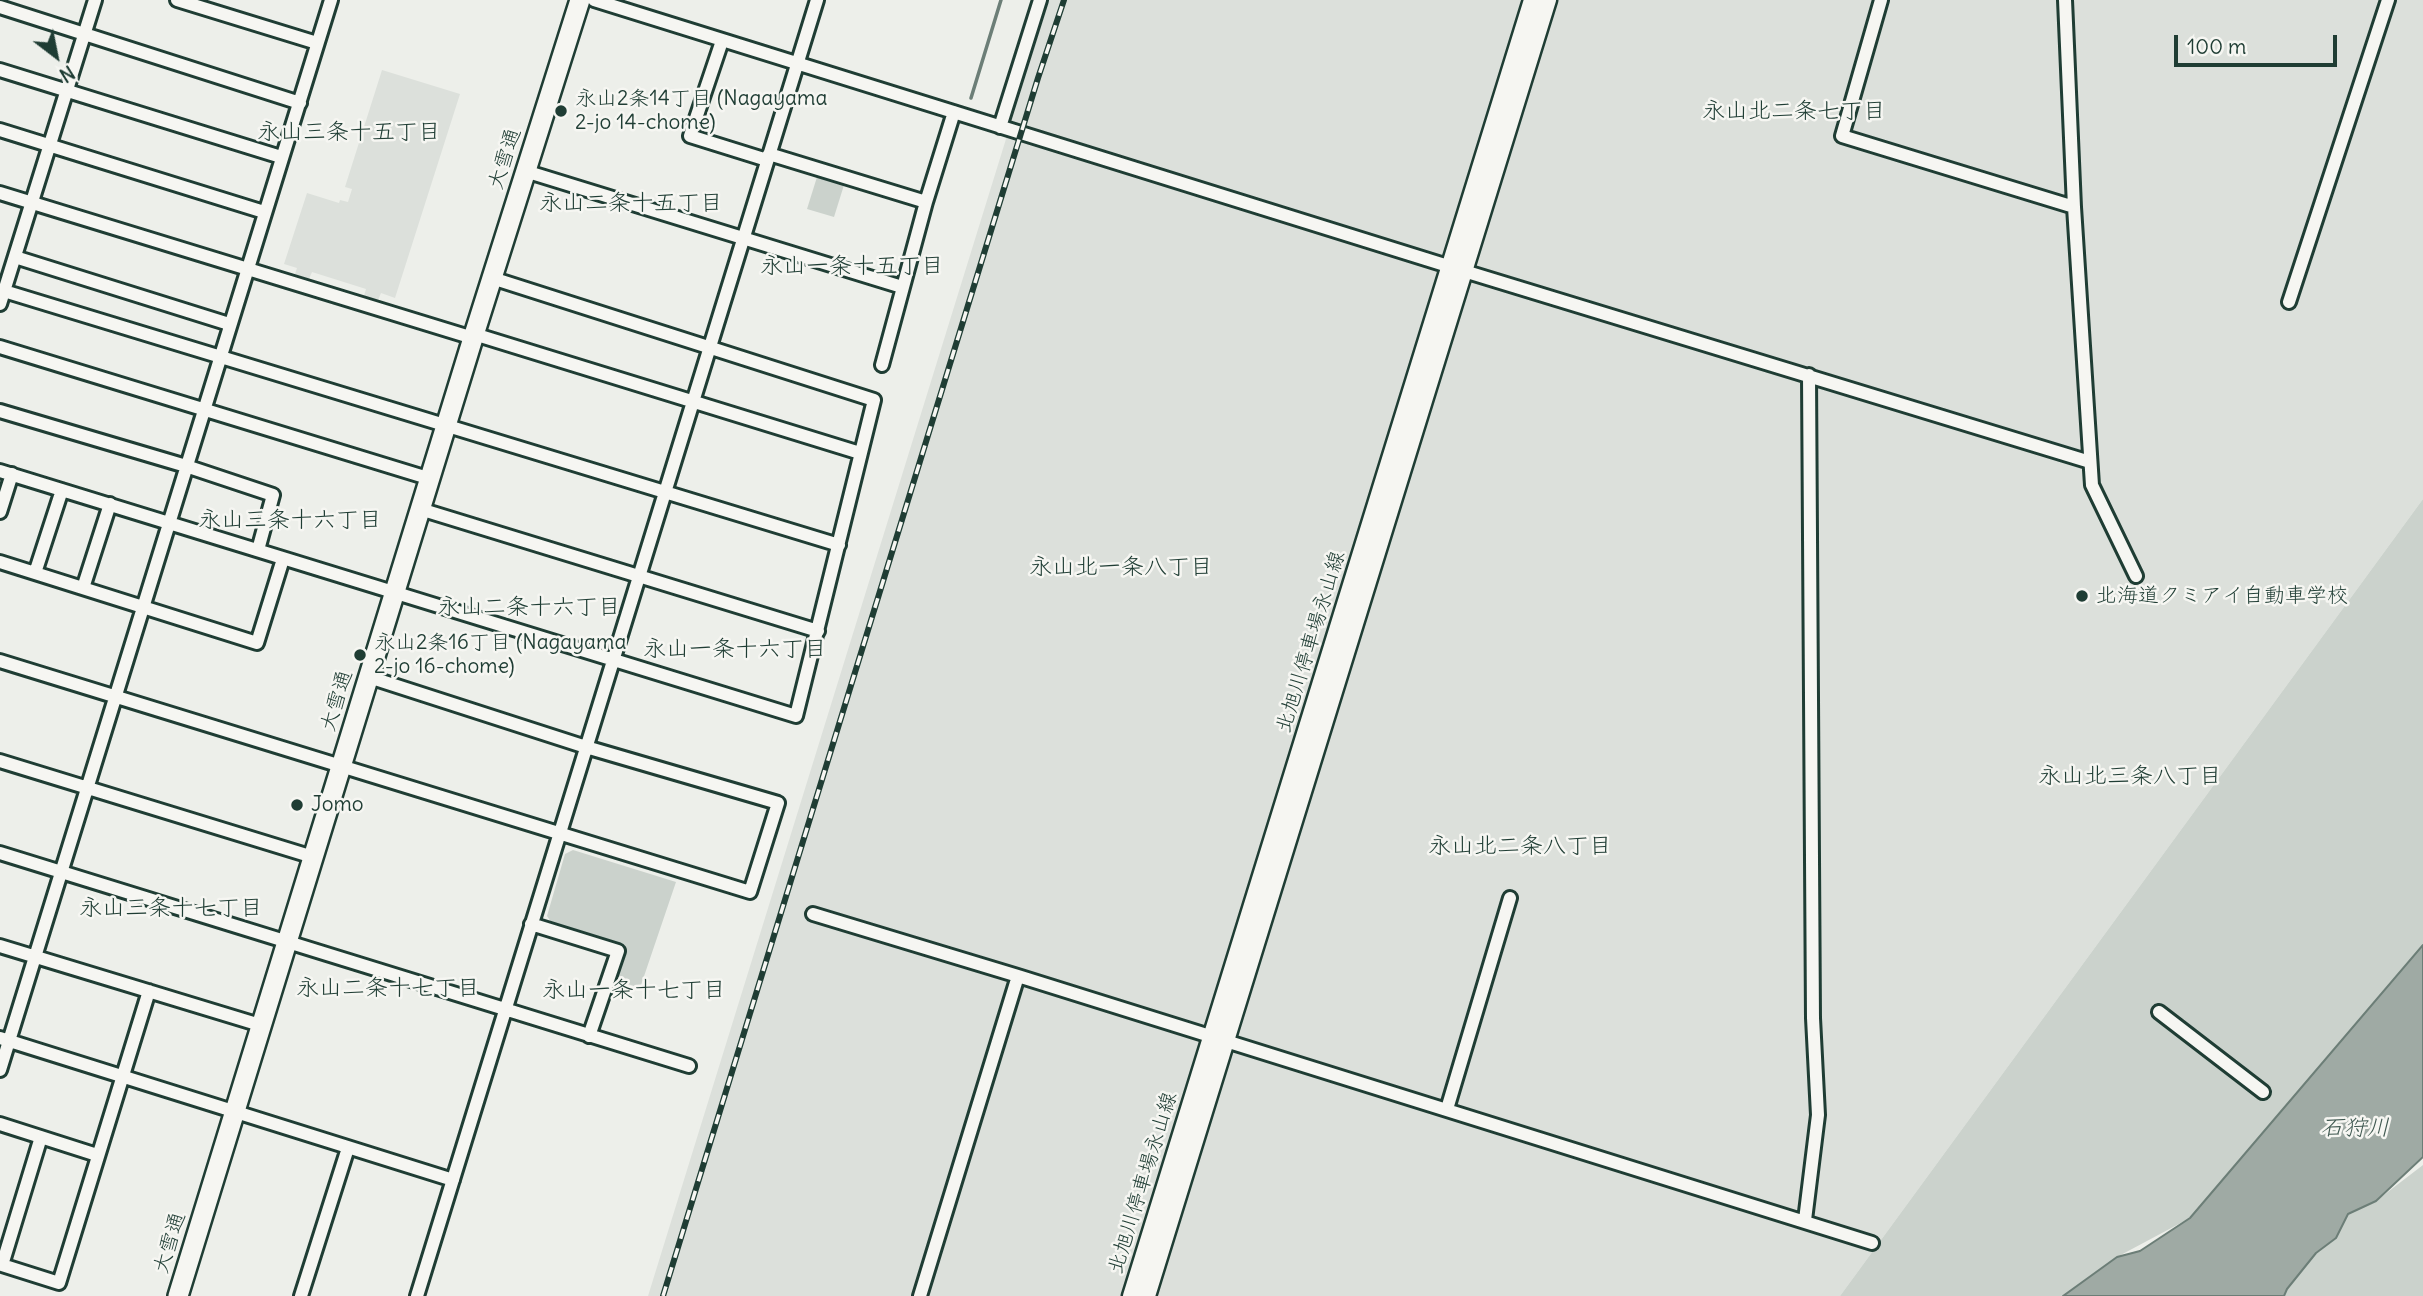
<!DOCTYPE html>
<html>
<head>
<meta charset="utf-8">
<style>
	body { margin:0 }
	#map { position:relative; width:2423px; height:1296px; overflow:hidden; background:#edefea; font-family:Delius,sans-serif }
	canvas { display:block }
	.north { position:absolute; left:21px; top:21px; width:70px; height:70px; -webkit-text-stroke:5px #f6f6f2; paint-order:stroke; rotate:148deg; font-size:19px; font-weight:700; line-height:28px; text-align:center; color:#1f3d34 }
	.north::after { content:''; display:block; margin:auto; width:24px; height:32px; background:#1f3d34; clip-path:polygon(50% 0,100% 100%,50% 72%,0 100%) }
	.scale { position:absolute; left:2174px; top:35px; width:163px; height:32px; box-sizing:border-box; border:4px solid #1f3d34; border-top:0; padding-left:9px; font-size:21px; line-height:24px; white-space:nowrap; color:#1f3d34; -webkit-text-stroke:5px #f6f6f2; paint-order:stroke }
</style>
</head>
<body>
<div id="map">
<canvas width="2423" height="1296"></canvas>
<div class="north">N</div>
<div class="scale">100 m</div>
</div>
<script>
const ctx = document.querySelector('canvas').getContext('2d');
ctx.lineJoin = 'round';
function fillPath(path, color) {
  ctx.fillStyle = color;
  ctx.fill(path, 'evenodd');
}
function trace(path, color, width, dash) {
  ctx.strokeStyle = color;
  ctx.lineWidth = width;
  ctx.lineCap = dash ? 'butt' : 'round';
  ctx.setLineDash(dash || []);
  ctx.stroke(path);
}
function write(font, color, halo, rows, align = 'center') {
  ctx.font = font + ' Delius,"Klee One",sans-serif';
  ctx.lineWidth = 5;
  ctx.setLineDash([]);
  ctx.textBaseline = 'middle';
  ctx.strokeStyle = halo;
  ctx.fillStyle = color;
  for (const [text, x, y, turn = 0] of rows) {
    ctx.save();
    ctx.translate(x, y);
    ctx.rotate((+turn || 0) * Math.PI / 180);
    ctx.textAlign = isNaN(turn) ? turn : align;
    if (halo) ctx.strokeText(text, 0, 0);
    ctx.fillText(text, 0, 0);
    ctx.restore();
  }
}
fillPath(new Path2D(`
	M1049 0H2423V499L1840 1296H648Z
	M382 70 460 94 395 298 381 293 378 300 364 296 366 289 312 272 309 279 295 274 297 268 284 264 307 193 339 203 340 200 348 202 352 189 345 187Z`), '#dce0db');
fillPath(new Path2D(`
	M817 177 844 185 834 217 807 209Z
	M2423 499V945L2190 1218 2117 1257 2070 1296H1840Z
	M573 850 676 882 640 988 613 979 625 945 551 922 547 916 565 854Z
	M2423 1165V1296H2284L2287 1289 2348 1214 2376 1201Z`), '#cbd2cc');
const water = new Path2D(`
	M2423 945V1157L2376 1201 2348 1214 2336 1238 2316 1253 2287 1289 2284 1296H2063L2117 1257 2140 1251 2190 1218Z`);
fillPath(water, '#9faaa4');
trace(water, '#6c7e77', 2);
trace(new Path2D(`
	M971 98 1001 0`), '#6c7e77', 3.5);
const minor = new Path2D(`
	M177 0 317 43
	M594 0 1464 271 2090 462
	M1881 0 1842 136 2074 207
	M2065 0 2074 207 2092 485 2136 576
	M0 7 300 103
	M722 41 690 136 767 160
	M0 70 281 157
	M1000 127 1040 0
	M0 130 264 212
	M769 154 926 202
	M525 171 902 287
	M0 193 473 338
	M15 257 229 324
	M4 291 839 545
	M2289 302 2388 0
	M0 304 95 0
	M474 334 860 453
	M0 347 431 479
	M882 365 926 202 954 112
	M0 411 186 466 273 495 258 550
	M0 471 796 716 874 400 492 278
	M420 509 818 631
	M0 512 12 474
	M0 562 257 643 283 559
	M35 573 62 490
	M83 588 110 504
	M0 661 750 892 778 803 586 747 369 677
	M0 761 313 857
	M0 853 689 1066
	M813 914 1018 976 1872 1243
	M531 924 618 951 589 1036
	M0 946 260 1025
	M2159 1012 2263 1092
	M0 1038 453 1180
	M0 1070 331 0
	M1447 1109 1510 898
	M0 1124 97 1155
	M41 1137 2 1265 59 1283 149 991
	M1805 1220 1818 1115 1813 1018 1809 375
	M301 1296 348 1148
	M417 1296 817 0
	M920 1296 1018 976`);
const major = new Path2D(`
	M1131 1296 1532 0
	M1147 1296 1548 0`);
const highway = new Path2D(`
	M178 1296 473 338 580 0`);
trace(minor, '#1f3d34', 18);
trace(major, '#1f3d34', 21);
trace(highway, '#1f3d34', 24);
trace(minor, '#f6f6f2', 12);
trace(major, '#f6f6f2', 16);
trace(highway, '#f6f6f2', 19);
const rail = new Path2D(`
	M663 1296 1038 78 1064 0`);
trace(rail, '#1f3d34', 6);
trace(rail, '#f6f6f2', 3.5, [10]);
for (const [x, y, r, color] of [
	[561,111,7,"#1f3d34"],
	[2082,596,7,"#1f3d34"],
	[360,655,7,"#1f3d34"],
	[297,805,7,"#1f3d34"]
]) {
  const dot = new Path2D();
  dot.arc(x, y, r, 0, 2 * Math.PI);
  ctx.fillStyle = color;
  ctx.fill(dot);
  trace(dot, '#f6f6f2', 2.5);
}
write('21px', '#1f3d34', '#f6f6f2', [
	["永山2条14丁目 (Nagayama",575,99],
	["2-jo 14-chome)",575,123],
	["北海道クミアイ自動車学校",2096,596],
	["永山2条16丁目 (Nagayama",374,643],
	["2-jo 16-chome)",374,667],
	["Jomo",311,805]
], 'left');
write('21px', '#1f3d34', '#f6f6f2', [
	["大雪通",505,159,-72],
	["北旭川停車場永山線",1311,642,-73],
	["大雪通",337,701,-73],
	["北旭川停車場永山線",1143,1183,-73],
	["大雪通",170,1243,-73]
]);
write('23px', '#1f3d34', '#f6f6f2', [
	["永山北二条七丁目",1794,111],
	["永山三条十五丁目",349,132],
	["永山二条十五丁目",631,203],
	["永山一条十五丁目",852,266],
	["永山三条十六丁目",290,520],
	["永山北一条八丁目",1121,567],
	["永山二条十六丁目",529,607],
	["永山一条十六丁目",735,649],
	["永山北三条八丁目",2130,776],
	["永山北二条八丁目",1520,846],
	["永山三条十七丁目",171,908],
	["永山二条十七丁目",388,988],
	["永山一条十七丁目",634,990]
]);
write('italic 23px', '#3f5850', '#f6f6f2', [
	["石狩川",2355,1128]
]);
</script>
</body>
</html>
